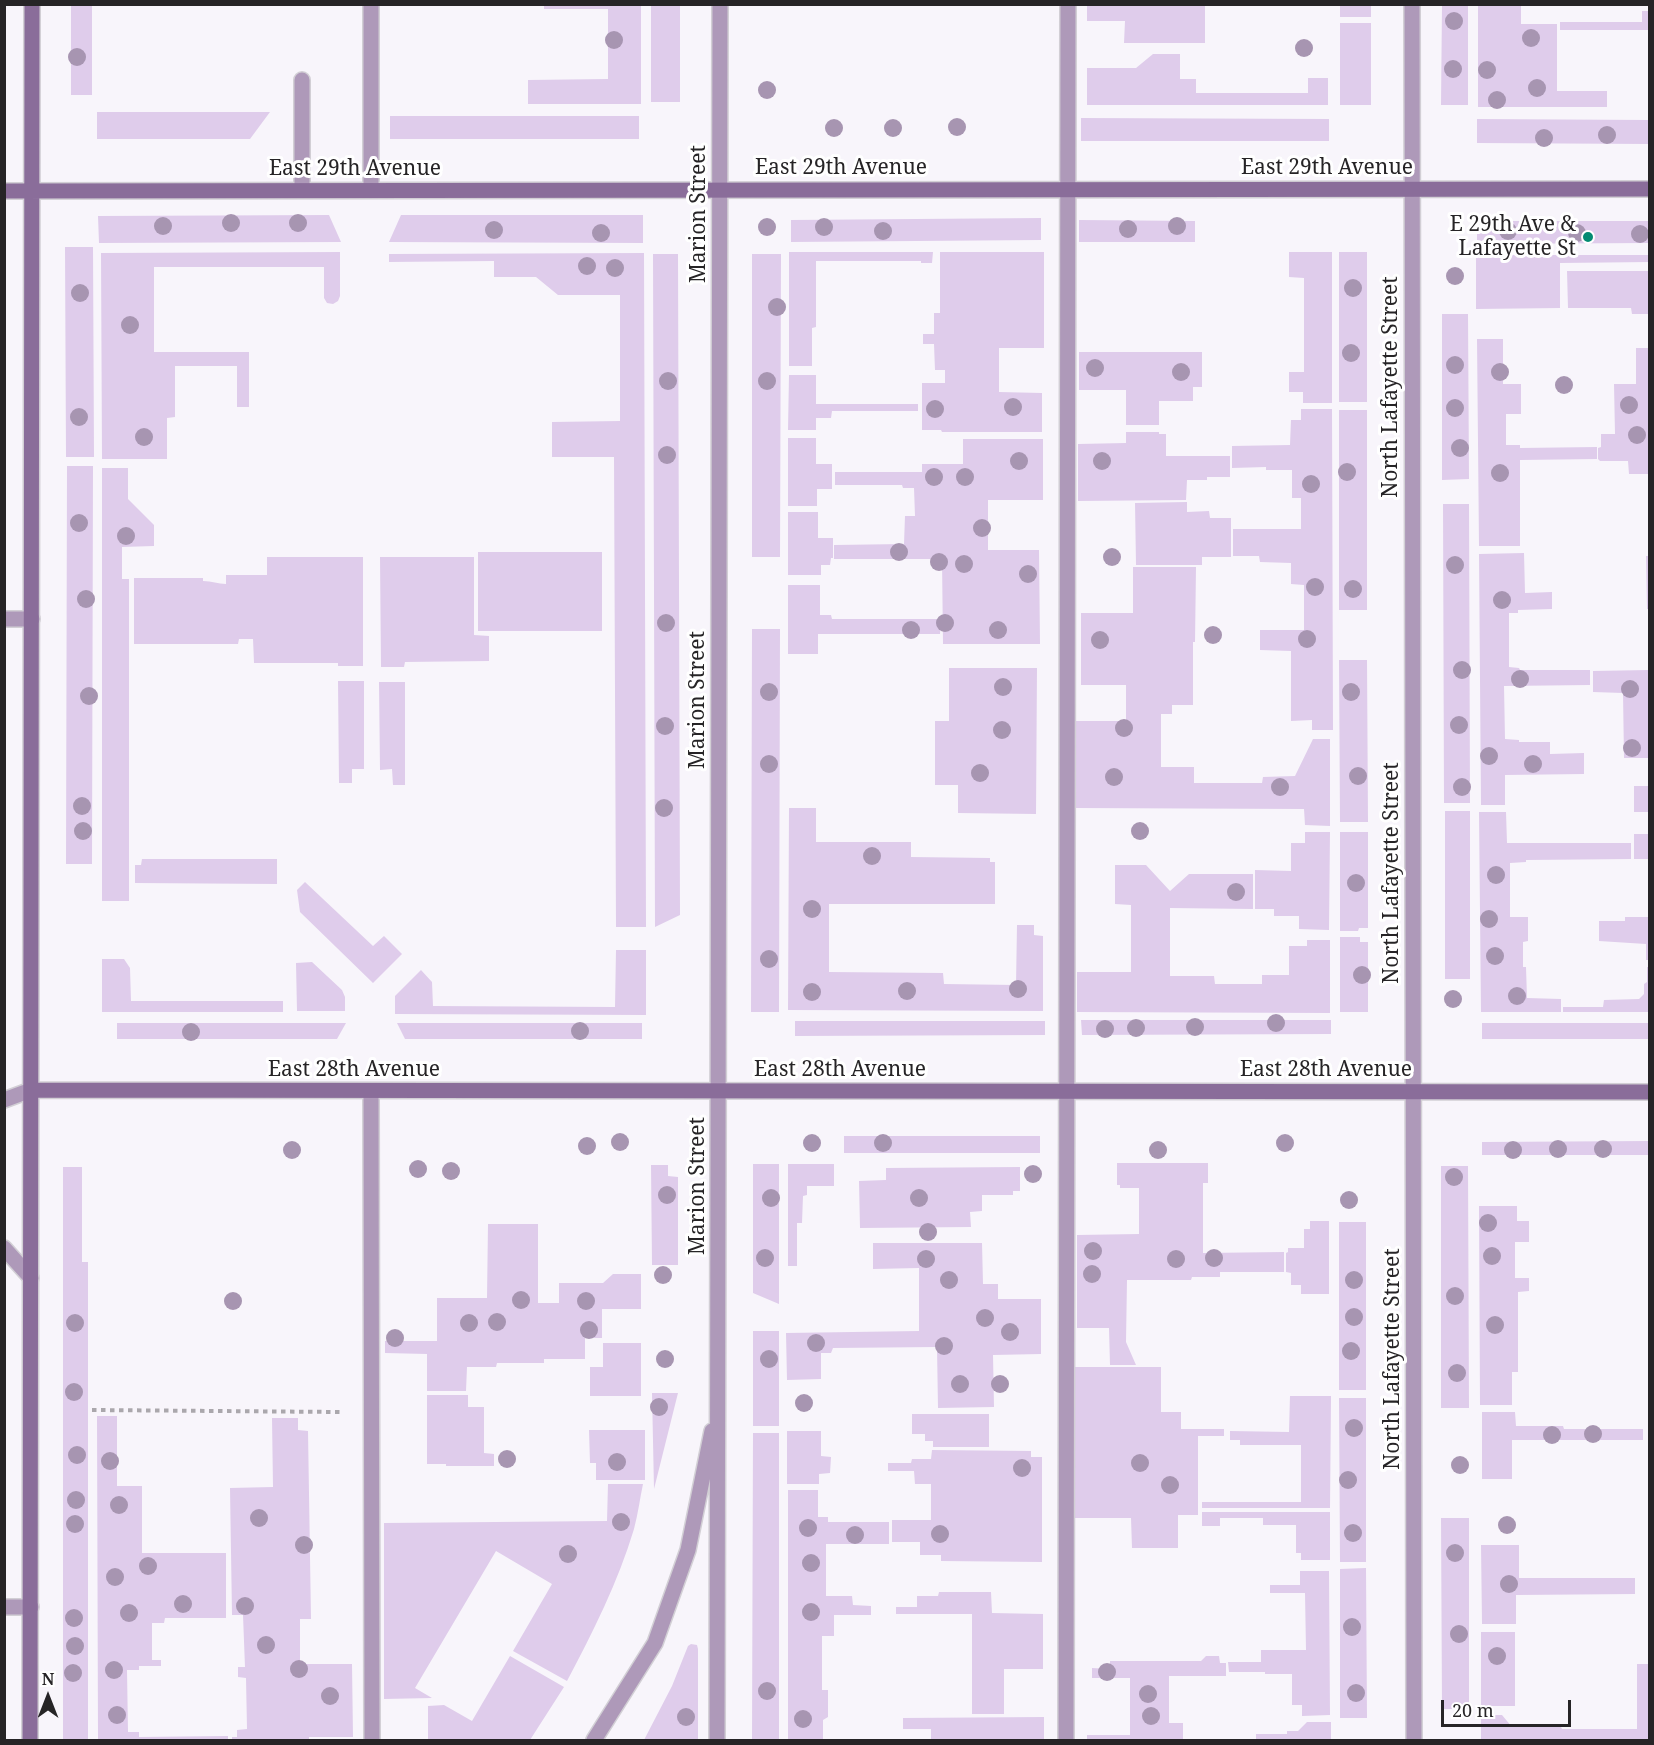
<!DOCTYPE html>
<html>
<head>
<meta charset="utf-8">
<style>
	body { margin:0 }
	#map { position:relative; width:1654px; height:1745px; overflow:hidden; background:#f8f5fb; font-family:"Noto Serif",serif }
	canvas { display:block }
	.frame { position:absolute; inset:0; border:6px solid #262426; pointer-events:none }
	.north { position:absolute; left:18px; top:1667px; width:60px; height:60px; -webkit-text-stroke:4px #fff; paint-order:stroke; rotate:0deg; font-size:16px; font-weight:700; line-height:24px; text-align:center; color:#262426 }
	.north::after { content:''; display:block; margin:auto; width:21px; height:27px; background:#262426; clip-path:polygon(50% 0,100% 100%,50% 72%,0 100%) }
	.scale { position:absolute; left:1441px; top:1700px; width:130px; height:27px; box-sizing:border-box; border:3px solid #262426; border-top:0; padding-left:8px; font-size:18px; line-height:21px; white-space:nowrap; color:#262426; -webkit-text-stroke:4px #fff; paint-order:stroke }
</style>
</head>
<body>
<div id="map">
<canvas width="1654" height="1745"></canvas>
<div class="frame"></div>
<div class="north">N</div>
<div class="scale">20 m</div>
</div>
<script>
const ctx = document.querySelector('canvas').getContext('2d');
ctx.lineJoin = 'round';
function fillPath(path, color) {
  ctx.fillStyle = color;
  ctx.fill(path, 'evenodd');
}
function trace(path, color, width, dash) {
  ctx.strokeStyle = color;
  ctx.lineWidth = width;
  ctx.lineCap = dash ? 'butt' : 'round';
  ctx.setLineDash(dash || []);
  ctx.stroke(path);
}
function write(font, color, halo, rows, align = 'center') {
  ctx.font = font + ' "Noto Serif",serif';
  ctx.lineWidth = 6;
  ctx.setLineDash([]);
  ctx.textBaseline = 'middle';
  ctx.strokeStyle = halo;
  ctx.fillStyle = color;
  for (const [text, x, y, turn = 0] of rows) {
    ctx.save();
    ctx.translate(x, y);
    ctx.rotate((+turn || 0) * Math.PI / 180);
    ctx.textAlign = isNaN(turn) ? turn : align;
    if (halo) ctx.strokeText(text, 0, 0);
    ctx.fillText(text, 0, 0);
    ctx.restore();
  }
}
fillPath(new Path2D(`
	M71 5H92V95H71Z
	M544 5H641V104H528V80L608 79V9H544Z
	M651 5H680V102H651Z
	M1087 5H1205V43H1124L1125 21H1087Z
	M1340 5H1371V17H1340Z
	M1442 5H1468V105H1441Z
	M1478 5H1521V24H1557V91H1607V107H1478Z
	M1642 11H1649V30H1560V22H1642Z
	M1340 23H1371V105H1340Z
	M1153 54H1180V79H1196V93H1308V78H1328V105H1087V68H1136Z
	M97 112H270L250 139H97Z
	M390 116H639V139H390Z
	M1081 118 1329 119V141H1081Z
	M1477 119 1649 120V144L1477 143Z
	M329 215 341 242 99 243 98 216Z
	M401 215H643V243L389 242Z
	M1041 218V240L791 242V220Z
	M1079 220 1195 221V242H1079Z
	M1477 221H1649V243L1477 244Z
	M65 247H93L94 457H66Z
	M340 252V296L338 301 333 304 327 303 324 298V267H154V352H249V407H237V366H175V417L167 418V459H102L101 253Z
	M789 252H933L932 263H921V261H816V327L812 328V366H789Z
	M940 252H1044V348H999V392L1042 393V432H942L941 430H922V383H945V370H935L934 344H923V334H934V313H940Z
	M1289 252H1332V403H1303V392H1289V372H1304V278L1289 277Z
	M1339 252H1367V402H1339Z
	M644 253 646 927H616L614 457H552V422L620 421V295H558L536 277H494V261L389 262V254Z
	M653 254H678L680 915 655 927Z
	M752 254H781L780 557H752Z
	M1476 255H1649L1650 262 1560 263V308L1476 309Z
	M1567 271H1649V314H1632L1631 308H1568Z
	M1442 314H1468L1469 479 1442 480Z
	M1477 339H1503V384H1521V414H1506V445H1520V448L1597 447V459L1520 460V546H1479Z
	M1636 348H1649V474H1629L1628 461H1600L1598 459V448L1601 447V434H1615L1614 384H1636Z
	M1079 352H1202V387H1193V401H1159V425H1126V390H1079Z
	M789 375H816V404H918V411H832L831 418H816V430H788Z
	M1301 409H1332L1333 730H1312V720L1291 721V651L1260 650V630H1304V585L1291 584V563L1260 562 1259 556H1233V529H1301V498H1292V470H1266V467L1232 468V446L1290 445 1291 420H1301Z
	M1339 410H1367V610H1339Z
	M1126 432H1159V434H1166V456H1230V477H1207V480H1187L1186 500 1078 501V444L1126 443Z
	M788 438H816V464H832V489H817V506H788Z
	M963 439H1043V500H988V550H1039L1040 644H943L942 559H834V545L904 544 905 516H915L914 488H903L902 485H835V472H922V464H963Z
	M67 466H93L92 864H66Z
	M102 468H128V499L154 525V546L122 547V579H129V901H102Z
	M1187 502V512L1209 511 1210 518H1231V557H1202V565H1136L1135 503Z
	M1443 504H1469L1470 803H1444Z
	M788 512H818V538H833V558H831L830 565H821V575H788Z
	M478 552H602V631H478Z
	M1524 553 1525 593 1552 592V609L1518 610V613H1509V667L1519 668 1520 670H1590V685L1504 686 1505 739 1519 740V742H1550V754L1584 753V774L1505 775V805H1481L1479 554Z
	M1646 556H1649V609H1647Z
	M267 557H363V666H338V663H254L253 639H239L238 644H134V578H203V581C212 581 218 584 226 584V575H267Z
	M380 557H474V635L489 636V661L405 662 404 667H381Z
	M1133 567H1196L1195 642H1193V705H1172V714H1161V767H1194V783H1262L1263 777 1295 776 1313 739H1330V826L1305 825 1304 809 1075 808V721H1126V685H1081V613H1133Z
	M788 585H820V615H831L832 619H941L940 634H818V654H788Z
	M752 629H780L779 1012H751Z
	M1339 660H1367L1368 822H1340Z
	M949 668H1037L1036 814 958 813V785H935V721H949Z
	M1649 670V758H1624L1623 693 1593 692V671Z
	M338 681H364V769H352V783H339Z
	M379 682H405V785H393L392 769 380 770Z
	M1634 786H1649V812H1634Z
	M789 808H816V842H911V857L990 858V862H995V904H829V972L943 973 944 984 1016 985 1017 925H1034V935L1043 936V1011L788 1010Z
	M1445 811H1470V979H1445Z
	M1479 812H1506L1507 843H1631V859L1526 860V862L1510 863V917H1528V941L1523 942V967H1526L1527 998 1561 999V1012H1481Z
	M1305 832H1330L1329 930 1299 929V916H1274V909H1255V870L1291 871V843H1305Z
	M1340 832H1368V928H1359L1358 931H1340Z
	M1634 834H1649V859H1634Z
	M142 859H277V884L135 883V865H141Z
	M1115 865H1146L1170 891 1189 874H1253V909L1170 908V976H1214L1215 984H1262V975H1289V946H1307V940H1330V1013L1077 1012V972H1131V905L1115 904Z
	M305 882 373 946 384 936 402 954 373 983 300 912 297 890Z
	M1625 917H1649V960H1646V944L1599 941V921H1625Z
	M1340 937H1360V942H1368V1012H1340Z
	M616 950H646V1015L395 1014V996L421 970 432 982 433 1006 615 1007Z
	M124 959 130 968 131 1001H283V1012H102V959Z
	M312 962 342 990 345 997V1011H297L296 963Z
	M1647 967H1649V1012H1563V1007H1603L1604 1000 1639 999 1644 994V984L1647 982Z
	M1081 1020H1331V1034L1082 1035Z
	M795 1021H1045V1035L795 1036Z
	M117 1023H346L337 1039H117Z
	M397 1023H642V1039H405Z
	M1482 1023H1649V1039H1482Z
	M844 1136H1040V1153H844Z
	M1649 1141V1155H1482V1142Z
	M1117 1163H1208V1183H1203V1253L1284 1252V1272H1220V1277H1192L1191 1280H1127L1126 1342 1136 1365H1110L1109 1328H1077V1235L1139 1234V1188H1120V1185H1117Z
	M753 1164H779V1304L753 1293Z
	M788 1164H834V1186H807V1195L803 1196 802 1223H797V1266H788Z
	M651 1165H668V1176L678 1177V1265H652Z
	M1441 1166H1468L1469 1408H1441Z
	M63 1167H82V1262H88V1740H63Z
	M1020 1167V1191H1013V1195H982V1211L970 1212 971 1227 860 1228 859 1181 886 1180V1168Z
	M1479 1206H1517V1221H1529V1242H1515V1278H1529V1291L1518 1292V1372H1512V1405H1480Z
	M1310 1221H1329V1294H1301V1285H1291V1273L1286 1272V1253L1288 1252V1248H1304V1229H1310Z
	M1339 1222H1366V1390H1339Z
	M488 1224H538V1303H559V1283H603L613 1274H641V1309H602V1338H585V1359H544V1363H497L496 1367H467L466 1391H427V1354L385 1353V1341H437V1298H487Z
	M873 1243H982L983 1284H998V1299H1041V1354L993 1355 994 1407 938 1408 937 1347 833 1348 831 1353H821V1379L787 1380 786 1333 919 1331V1268L873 1269Z
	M753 1331H779V1426H753Z
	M603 1343H641V1396H590V1367H603Z
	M1075 1367H1161V1412H1181V1429H1224V1436H1198V1515H1178V1548H1132L1131 1518H1075Z
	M652 1393H678L654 1489Z
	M427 1395H468V1407H484V1453L494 1454V1466H446V1464H427Z
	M1290 1396H1331L1330 1508H1202V1502H1301V1445H1240V1440H1230V1431L1289 1432Z
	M1339 1398H1366V1562H1340Z
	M1482 1412H1515L1516 1426H1563L1564 1429H1643V1440H1512V1479H1482Z
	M912 1414H989V1447H933V1441H925V1434H912Z
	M97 1416H117V1486H142V1553H226V1618H165L164 1623H152V1660H161V1666H139V1670H127L128 1732H139V1737L228 1736V1740H98Z
	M272 1418H298V1430L308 1431 311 1619H300V1664H352L353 1737H309V1740H232V1737H237V1730L247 1729 246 1678 238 1677V1667H245L243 1615H232L230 1488 273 1487Z
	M589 1430H645V1480H596V1463H590Z
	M787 1431H821V1456L831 1457 830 1473 819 1474V1484H787Z
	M753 1433H779V1740H752Z
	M932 1450 1031 1451V1457H1042V1562L941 1561V1555H920V1542H892V1520H931V1484H915L914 1471H888V1463H911L912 1459H931Z
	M608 1484H643C640 1498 638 1514 634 1529 618 1582 593 1632 567 1681L513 1651 552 1584 496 1551 415 1688 432 1698 384 1699V1523L607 1521Z
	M788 1490H818V1517H828V1522H889V1544H826V1596H852L853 1605 871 1606V1615H834V1636H822V1690H828V1717L823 1720V1740H788Z
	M1202 1512H1330V1560H1301V1553H1296V1525H1263V1518H1220V1526H1202Z
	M1441 1518H1469V1709H1442Z
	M1481 1545H1519V1578H1635V1594L1516 1595V1624H1482Z
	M1366 1568 1367 1718H1340V1569Z
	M1300 1571H1329L1330 1715 1302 1716V1705H1292V1674H1265V1672H1229L1228 1662H1261V1650H1306L1305 1593H1270V1585H1300Z
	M939 1592H991L992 1613 1043 1614V1669H1004V1714H972V1614H896V1607H917V1596H938Z
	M1481 1632H1515V1706H1481Z
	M691 1644 697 1645 698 1649V1740H644L672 1686 688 1646Z
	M510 1656 564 1687 530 1740H428V1706L444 1705 472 1721Z
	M1206 1656H1219L1220 1663H1226V1676H1169V1723H1183V1739H1173V1740H1087V1735H1130V1678H1092V1668L1110 1669V1661H1201Z
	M1637 1664H1649V1740H1481V1715H1502L1512 1727H1561L1562 1729H1637Z
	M1044 1717V1740H931V1729H903V1718Z
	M1307 1722H1331V1740H1256V1734H1287V1731H1298Z`), '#dfcceb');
const lane = new Path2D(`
	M371 4V189
	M302 80V190
	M4 619H32
	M371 1091 372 1740
	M4 1607H31
	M1066 1740 1068 4`);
const street = new Path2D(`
	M1412 4 1414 1740
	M4 1100 31 1090
	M4 1248 31 1278
	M594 1740 655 1643 688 1550 712 1431
	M717 1740 720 4`);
const secondary = new Path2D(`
	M4 191 1650 189
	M31 1090 1650 1092
	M30 1740 32 4`);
trace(lane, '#d2cfd5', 18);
trace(street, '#d2cfd5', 18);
trace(secondary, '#d2cfd5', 18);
trace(new Path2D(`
	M92 1410 340 1412`), '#aaa7ac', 4, [4.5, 4.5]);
trace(lane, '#ae99b9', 15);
trace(street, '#ae99b9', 15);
trace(secondary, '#8a6d9a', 15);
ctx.fillStyle = '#a795b1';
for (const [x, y] of [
	[1454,21],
	[1531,38],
	[614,40],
	[1304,48],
	[77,57],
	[1453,69],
	[1487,70],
	[1537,88],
	[767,90],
	[1497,100],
	[957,127],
	[834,128],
	[893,128],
	[1607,135],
	[1544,138],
	[231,223],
	[298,223],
	[163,226],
	[1177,226],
	[767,227],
	[824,227],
	[1128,229],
	[494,230],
	[883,231],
	[1508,231],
	[601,233],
	[1577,233],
	[1640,234],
	[587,266],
	[615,268],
	[1455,276],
	[1353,288],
	[80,293],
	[777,307],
	[130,325],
	[1351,353],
	[1455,365],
	[1095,368],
	[1181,372],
	[1500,372],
	[668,381],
	[767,381],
	[1564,385],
	[1629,405],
	[1013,407],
	[1455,408],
	[935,409],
	[79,417],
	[1637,435],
	[144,437],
	[1460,448],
	[667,455],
	[1019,461],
	[1102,461],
	[1347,472],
	[1500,473],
	[934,477],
	[965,477],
	[1311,484],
	[79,523],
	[982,528],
	[126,536],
	[899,552],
	[1112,557],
	[939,562],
	[964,564],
	[1455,565],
	[1028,574],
	[1315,587],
	[1353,589],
	[86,599],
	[1502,600],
	[666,623],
	[945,623],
	[911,630],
	[998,630],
	[1213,635],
	[1307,639],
	[1100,640],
	[1462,670],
	[1520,679],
	[1003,687],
	[1630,689],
	[769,692],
	[1351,692],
	[89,696],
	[1459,725],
	[665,726],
	[1124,728],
	[1002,730],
	[1632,748],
	[1489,756],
	[769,764],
	[1533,764],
	[980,773],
	[1358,776],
	[1114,777],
	[1280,787],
	[1462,787],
	[82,806],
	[664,808],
	[83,831],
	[1140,831],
	[872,856],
	[1496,875],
	[1356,883],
	[1236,892],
	[812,909],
	[1489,919],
	[1495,956],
	[769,959],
	[1362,975],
	[1018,989],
	[907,991],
	[812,992],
	[1517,996],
	[1453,999],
	[1276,1023],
	[1195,1027],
	[1136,1028],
	[1105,1029],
	[580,1031],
	[191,1032],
	[620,1142],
	[812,1143],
	[883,1143],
	[1285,1143],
	[587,1146],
	[1558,1149],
	[1603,1149],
	[292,1150],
	[1158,1150],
	[1513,1150],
	[418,1169],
	[451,1171],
	[1033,1174],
	[1454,1177],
	[667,1195],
	[771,1198],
	[919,1198],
	[1349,1200],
	[1488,1223],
	[928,1232],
	[1093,1251],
	[1492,1256],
	[765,1258],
	[1214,1258],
	[926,1259],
	[1176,1259],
	[1092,1274],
	[663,1275],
	[949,1280],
	[1354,1280],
	[1455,1296],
	[521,1300],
	[233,1301],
	[586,1301],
	[1354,1317],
	[985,1318],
	[497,1322],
	[75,1323],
	[469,1323],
	[1495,1325],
	[589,1330],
	[1010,1332],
	[395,1338],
	[816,1343],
	[944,1346],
	[1351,1351],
	[665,1359],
	[769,1359],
	[1457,1373],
	[960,1384],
	[1000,1384],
	[74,1392],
	[804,1403],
	[659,1407],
	[1354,1428],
	[1593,1434],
	[1552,1435],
	[77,1455],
	[507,1459],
	[110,1461],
	[617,1462],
	[1140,1463],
	[1460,1465],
	[1022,1468],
	[1348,1480],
	[1170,1485],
	[76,1500],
	[119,1505],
	[259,1518],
	[621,1522],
	[75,1524],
	[1507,1525],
	[808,1528],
	[1353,1533],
	[940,1534],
	[855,1535],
	[304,1545],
	[1455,1553],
	[568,1554],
	[811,1563],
	[148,1566],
	[115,1577],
	[1509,1584],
	[183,1604],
	[245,1606],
	[811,1612],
	[129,1613],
	[74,1618],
	[1352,1627],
	[1459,1634],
	[266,1645],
	[75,1646],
	[1497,1656],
	[299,1669],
	[114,1670],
	[1107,1672],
	[73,1673],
	[767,1691],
	[1356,1693],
	[1148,1694],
	[330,1696],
	[117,1715],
	[1151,1716],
	[686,1717],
	[803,1719]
]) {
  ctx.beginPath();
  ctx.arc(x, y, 9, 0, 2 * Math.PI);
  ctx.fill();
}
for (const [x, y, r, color] of [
	[1588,237,6,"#038b72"]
]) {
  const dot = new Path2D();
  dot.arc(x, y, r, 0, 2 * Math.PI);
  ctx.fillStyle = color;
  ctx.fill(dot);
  trace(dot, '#fff', 2);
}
write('21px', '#262426', '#fff', [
	["East 29th Avenue",841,168],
	["East 29th Avenue",1327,168],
	["East 29th Avenue",355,169],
	["Marion Street",699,214,-90],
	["North Lafayette Street",1391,387,-90],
	["Marion Street",698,700,-90],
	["North Lafayette Street",1392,873,-90],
	["East 28th Avenue",354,1070],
	["East 28th Avenue",840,1070],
	["East 28th Avenue",1326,1070],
	["Marion Street",698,1186,-90],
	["North Lafayette Street",1393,1359,-90]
]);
write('21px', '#262426', '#fff', [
	["E 29th Ave &",1576,225],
	["Lafayette St",1576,249]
], 'right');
</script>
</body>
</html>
